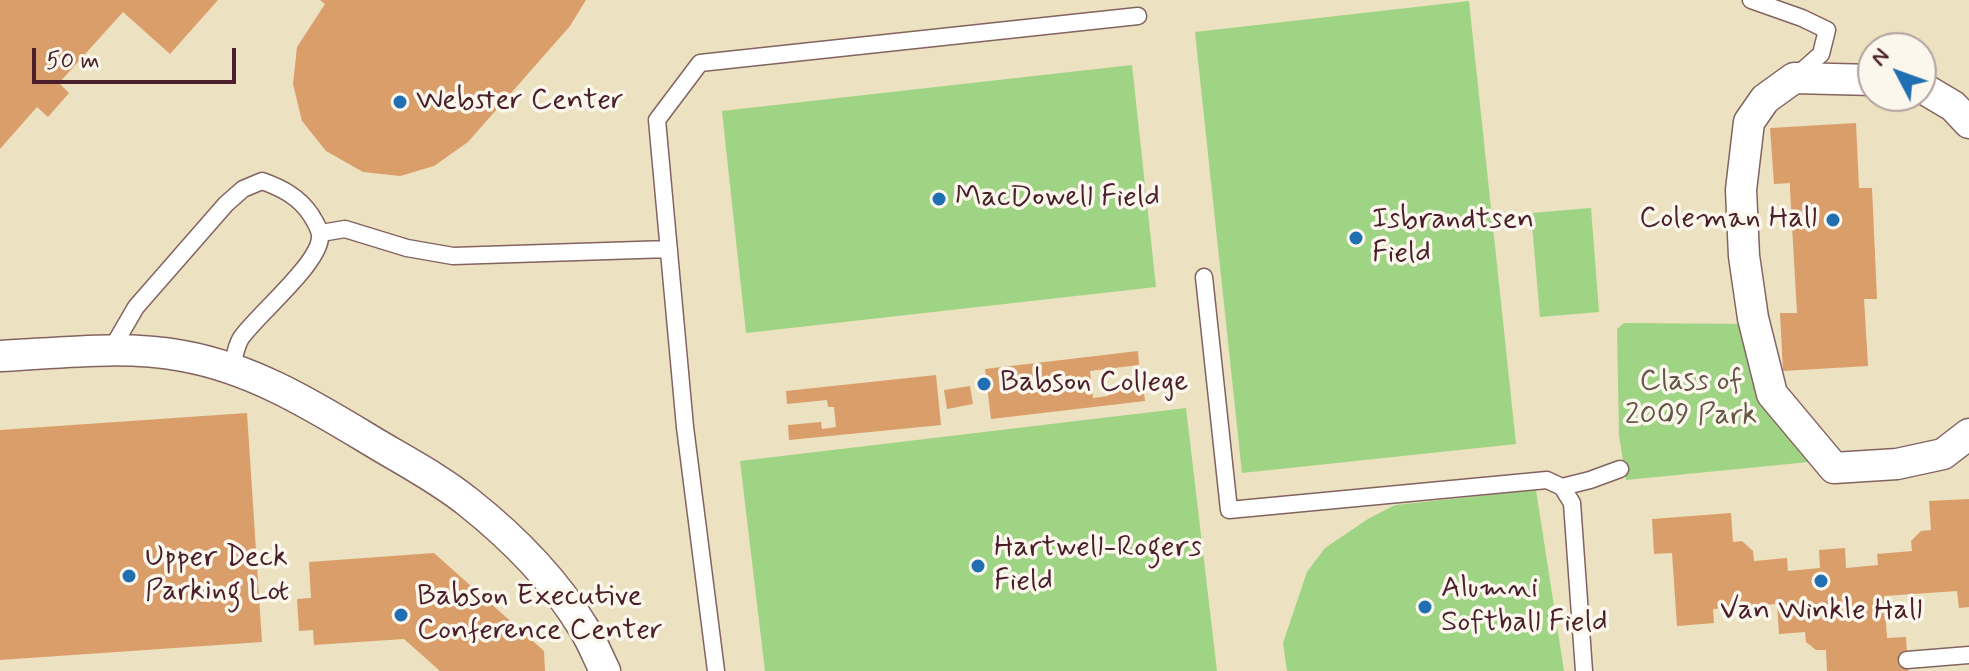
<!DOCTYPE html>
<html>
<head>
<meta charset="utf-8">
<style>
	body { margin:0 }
	#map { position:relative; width:1969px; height:671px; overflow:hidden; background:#ece1c0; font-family:Mynerve,sans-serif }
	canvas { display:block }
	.north { position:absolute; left:1857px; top:32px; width:80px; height:80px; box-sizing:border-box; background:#fbf7ec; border:2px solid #b4a19f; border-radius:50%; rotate:311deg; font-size:22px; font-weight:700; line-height:32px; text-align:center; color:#4a1f2b }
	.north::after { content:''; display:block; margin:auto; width:28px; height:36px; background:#1f6fb2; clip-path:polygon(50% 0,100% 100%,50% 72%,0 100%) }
	.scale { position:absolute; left:32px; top:48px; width:204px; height:36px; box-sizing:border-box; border:4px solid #4a1f2b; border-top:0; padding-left:10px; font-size:24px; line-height:28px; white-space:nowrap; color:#4a1f2b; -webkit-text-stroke:6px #fbf7ec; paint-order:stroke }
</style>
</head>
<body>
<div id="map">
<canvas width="1969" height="671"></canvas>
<div class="north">N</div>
<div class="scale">50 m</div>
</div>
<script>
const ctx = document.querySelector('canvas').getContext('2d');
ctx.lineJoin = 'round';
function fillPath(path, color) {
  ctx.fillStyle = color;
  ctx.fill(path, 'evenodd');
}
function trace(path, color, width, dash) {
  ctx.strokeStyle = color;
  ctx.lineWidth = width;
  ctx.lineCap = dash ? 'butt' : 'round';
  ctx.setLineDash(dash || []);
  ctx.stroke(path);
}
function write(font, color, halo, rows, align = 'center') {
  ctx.font = font + ' Mynerve,sans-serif';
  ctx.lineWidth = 7;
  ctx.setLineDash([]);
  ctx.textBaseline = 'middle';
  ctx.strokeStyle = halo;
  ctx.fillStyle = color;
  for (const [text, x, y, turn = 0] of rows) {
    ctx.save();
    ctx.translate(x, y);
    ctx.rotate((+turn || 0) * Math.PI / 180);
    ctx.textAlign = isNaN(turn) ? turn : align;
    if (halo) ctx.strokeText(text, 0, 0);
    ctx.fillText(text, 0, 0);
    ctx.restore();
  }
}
fillPath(new Path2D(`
	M1469 1 1516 444 1242 473 1195 32Z
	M1132 65 1156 287 746 333 722 111Z
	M1591 208 1599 312 1540 317 1531 213Z
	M1624 323 1748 324 1819 461 1626 480 1619 435 1617 329Z
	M1186 408 1217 671H765L740 461Z
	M1536 490 1564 671H1287L1283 643 1307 572 1325 548 1368 519 1395 505Z`), '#9fd484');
fillPath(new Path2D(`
	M0 0H218L170 54 123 12 59 83 69 93 48 117 37 107 0 149Z
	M320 0H586L570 26 468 142 434 166 400 176 363 172 326 151 302 121 293 84 297 47 325 4Z
	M1856 123 1859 188H1872L1877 299H1864L1868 366 1783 371 1780 313H1797L1790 190V183L1774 184 1770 128Z
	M1138 351 1139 365 1090 371 1093 398 1108 396 1107 390 1143 385 1145 401 991 419 985 369Z
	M936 375 941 425 789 440 788 425 821 422 822 429 836 427 834 407H828L827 400 787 404 786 391Z
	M970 386 973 404 947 409 944 390Z
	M247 413 262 642 0 660V430Z
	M1969 499V607L1959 608 1957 591 1884 596 1887 638 1906 637 1908 671H1827L1826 650H1816L1806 642 1805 632 1779 634 1777 604 1713 609 1714 623 1677 626 1672 553 1654 554 1652 519 1731 513 1733 542 1742 541 1753 551 1754 561 1787 558 1788 571 1820 568 1819 550 1845 548 1846 568 1878 565 1877 554 1912 551 1911 541 1921 531 1931 530 1929 501Z
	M434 553 544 651 545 671H440L404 639 314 645 313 630 299 631 297 599 311 598 309 562Z`), '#da9e6a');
const lane = new Path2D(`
	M1751 0 1802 18 1827 30 1821 54 1795 77
	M321 233 345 229 407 248 453 256 669 249
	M1204 277 1229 510 1547 480 1562 487 1572 503 1584 671
	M111 350 136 307 226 204 243 189 262 181C282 188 299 197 311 215 315 222 321 230 320 238 318 265 258 314 241 338 236 346 234 358 232 367
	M1562 487 1590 480 1620 469
	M1907 660 1969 655
	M716 671 685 427 657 120 700 63 1138 16`);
const street = new Path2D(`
	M1873 80 1794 78 1765 99 1749 122 1741 190 1744 256 1753 318 1772 394 1834 468 1897 464 1943 454 1969 434
	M1921 87 1953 106 1969 123
	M0 356C60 353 123 345 183 356 250 368 307 402 365 437 399 458 437 477 468 502 512 537 554 579 583 627 592 641 598 657 605 671`);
trace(lane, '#83635f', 19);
trace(street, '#83635f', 33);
trace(lane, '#fff', 16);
trace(street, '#fff', 30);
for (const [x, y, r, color] of [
	[400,102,8,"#1f6fb2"],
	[939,199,8,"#1f6fb2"],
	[1833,220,8,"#1f6fb2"],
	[1356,238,8,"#1f6fb2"],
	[984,384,8,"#1f6fb2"],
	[978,566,8,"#1f6fb2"],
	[129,576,8,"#1f6fb2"],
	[1821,581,8,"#1f6fb2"],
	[1425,607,8,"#1f6fb2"],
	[401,615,8,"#1f6fb2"]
]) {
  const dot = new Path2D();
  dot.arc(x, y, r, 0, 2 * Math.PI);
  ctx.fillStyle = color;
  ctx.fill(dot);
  trace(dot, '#fbf7ec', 3);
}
write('30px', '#4a1f2b', '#fbf7ec', [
	["Webster Center",416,102],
	["MacDowell Field",955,199],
	["Coleman Hall",1817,220,"right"],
	["Isbrandtsen",1372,221],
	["Field",1372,255],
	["Babson College",1000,384],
	["Hartwell-Rogers",994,549],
	["Field",994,583],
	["Upper Deck",145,559],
	["Parking Lot",145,593],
	["Alumni",1441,590],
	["Softball Field",1441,624],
	["Babson Executive",417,598],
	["Conference Center",417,632],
	["Van Winkle Hall",1821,612,"center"]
], 'left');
write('30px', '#645546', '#fbf7ec', [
	["Class of",1691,383],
	["2009 Park",1691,417]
]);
</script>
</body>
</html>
